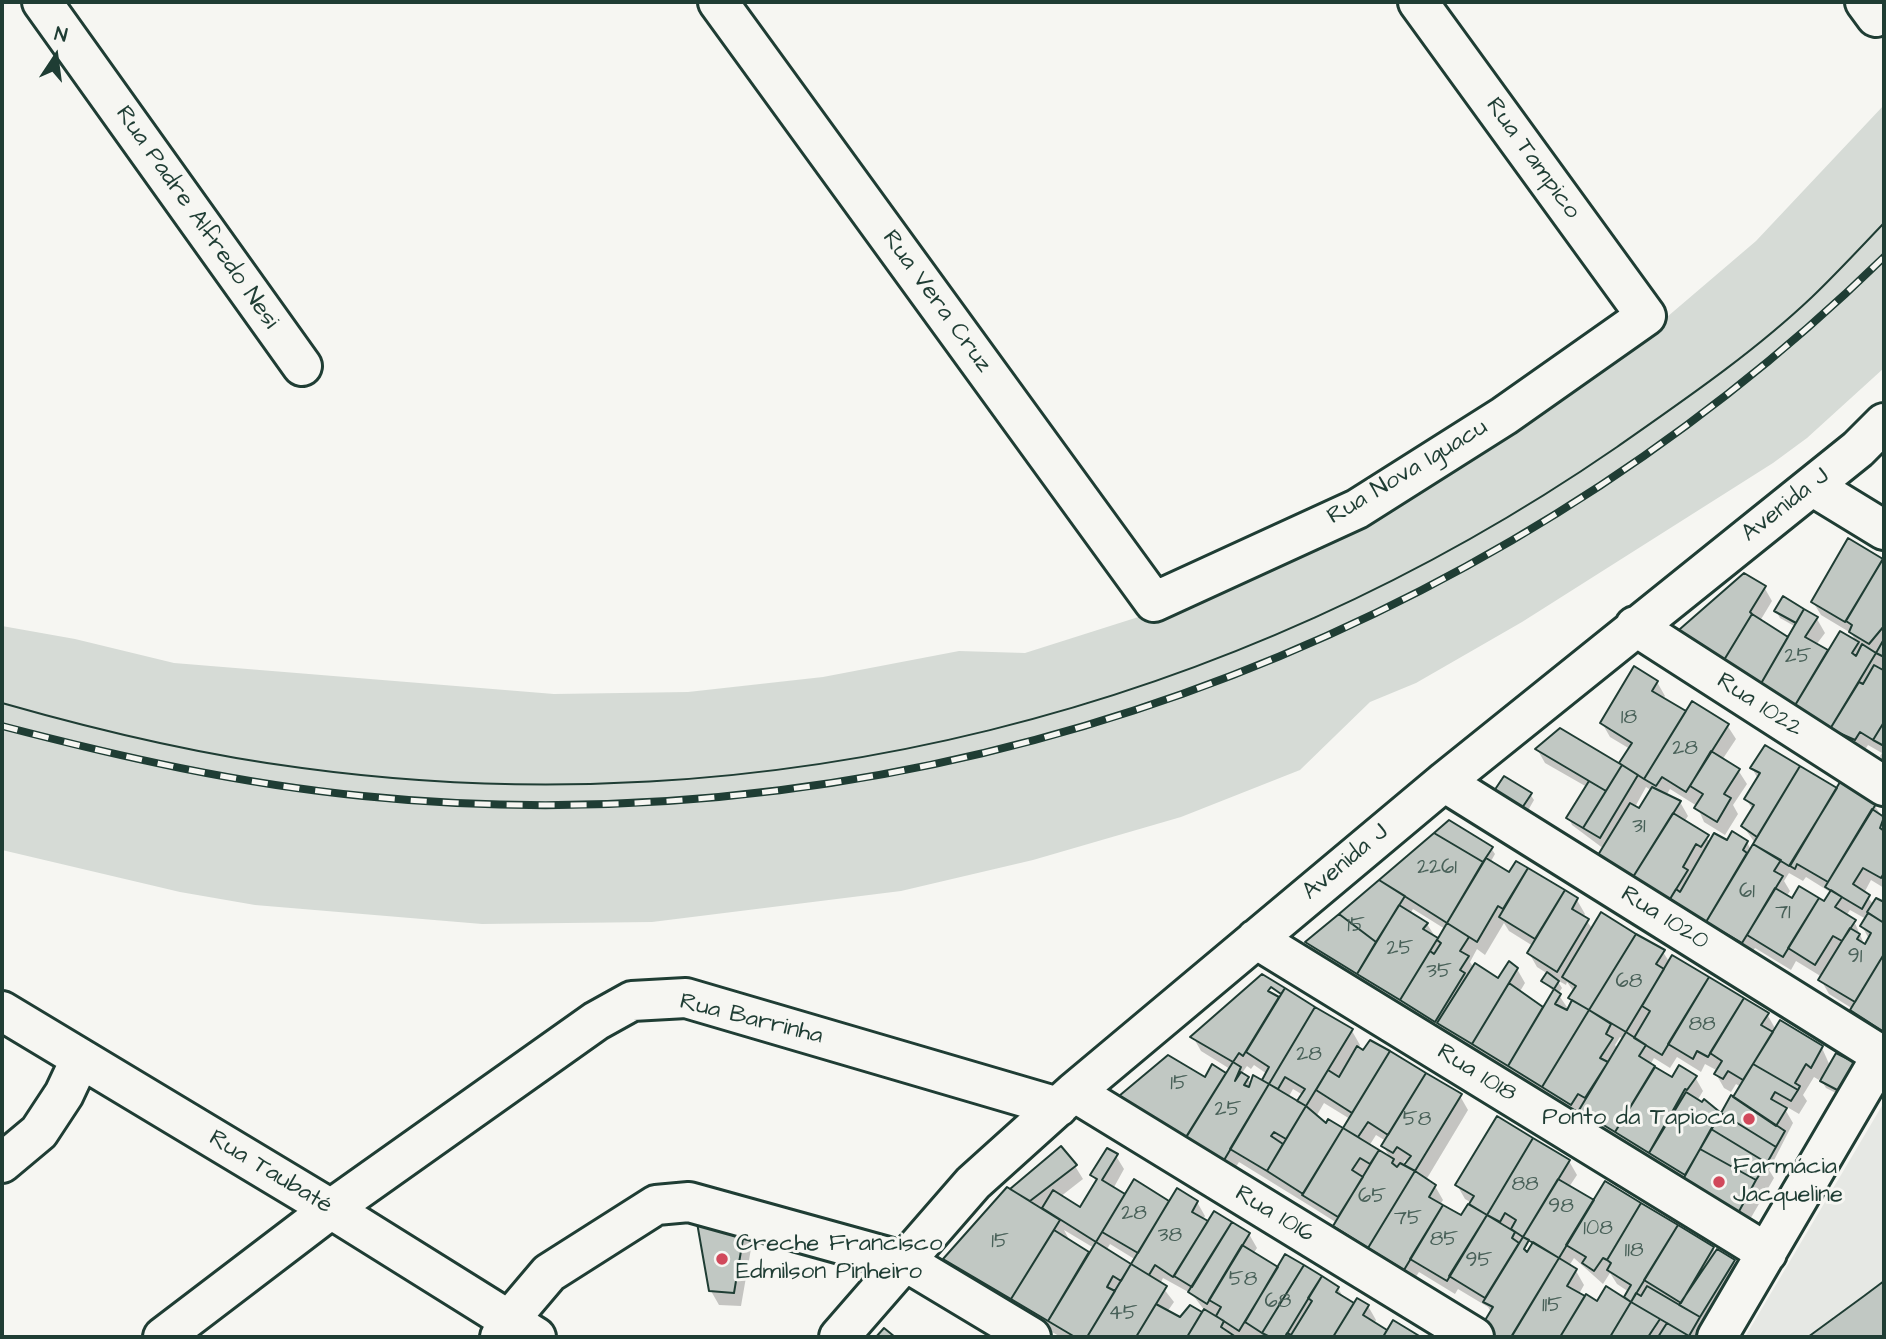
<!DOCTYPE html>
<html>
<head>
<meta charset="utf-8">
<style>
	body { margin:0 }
	#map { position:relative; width:1886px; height:1339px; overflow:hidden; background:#f6f6f2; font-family:"Architects Daughter",sans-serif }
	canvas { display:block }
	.frame { position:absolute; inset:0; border:4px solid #1f3d34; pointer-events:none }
	.north { position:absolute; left:21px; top:21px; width:70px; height:70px; -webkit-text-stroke:5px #f6f6f2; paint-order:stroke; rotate:13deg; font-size:19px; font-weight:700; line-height:28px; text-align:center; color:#1f3d34 }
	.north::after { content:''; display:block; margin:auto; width:24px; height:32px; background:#1f3d34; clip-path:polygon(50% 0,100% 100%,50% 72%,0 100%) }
</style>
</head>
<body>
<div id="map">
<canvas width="1886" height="1339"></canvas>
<div class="frame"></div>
<div class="north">N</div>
</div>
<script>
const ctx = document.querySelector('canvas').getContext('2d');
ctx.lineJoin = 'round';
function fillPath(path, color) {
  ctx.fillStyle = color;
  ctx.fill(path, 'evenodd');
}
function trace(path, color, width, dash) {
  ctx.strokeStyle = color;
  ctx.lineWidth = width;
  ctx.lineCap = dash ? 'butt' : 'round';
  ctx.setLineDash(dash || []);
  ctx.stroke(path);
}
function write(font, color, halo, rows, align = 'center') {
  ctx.font = font + ' "Architects Daughter",sans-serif';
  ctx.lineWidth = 6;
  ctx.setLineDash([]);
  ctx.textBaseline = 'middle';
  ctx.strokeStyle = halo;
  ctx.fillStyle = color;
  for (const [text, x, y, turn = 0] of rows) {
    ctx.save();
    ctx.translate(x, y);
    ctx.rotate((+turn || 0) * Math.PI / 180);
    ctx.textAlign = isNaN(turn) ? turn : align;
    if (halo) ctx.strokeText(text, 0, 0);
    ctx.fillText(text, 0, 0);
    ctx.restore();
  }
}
fillPath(new Path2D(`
	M1883 1104 1884 1337H1745Z`), '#e6e8e4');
fillPath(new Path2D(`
	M1884 105V368L1807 438 1773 463 1522 622 1416 683 1370 702 1300 770 1181 817 1033 860 901 891 652 922 482 924 255 905 180 892 2 850V626L75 639 174 663 554 694 688 692 823 677 959 651 1025 653 1192 600 1626 352 1756 241Z`), '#d6dbd6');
fillPath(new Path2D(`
	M1884 561V764L1880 756 1882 753 1868 745 1863 753 1682 650 1764 587 1772 601 1760 621 1789 640 1796 627 1780 618 1776 611 1817 619 1825 633 1816 645 1829 653 1857 643 1851 633 1821 615 1813 602Z
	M1657 682 1665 696 1663 699 1687 713 1727 725 1736 739 1722 760 1738 770 1747 784 1733 805 1738 814 1725 835 1704 822 1697 806 1670 789 1666 796 1680 802 1688 816 1684 822 1711 842H1747L1751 850 1755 843 1743 826 1753 810 1746 799 1758 779 1752 768 1765 747 1838 790 1874 805 1884 819V888L1871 880 1864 893 1874 905 1877 900 1884 904V1039L1860 1024 1853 1009 1829 994 1821 980 1822 977 1796 961 1791 970 1755 948 1750 956 1608 869 1600 855 1604 849 1572 825 1569 818 1587 787 1545 763 1537 749 1620 766 1630 749 1610 737 1602 723ZM1646 787 1652 791 1640 810 1635 807ZM1789 873 1803 881 1806 877 1830 892 1825 903 1792 901 1786 897 1790 891 1784 881ZM1850 910 1866 919 1862 926 1869 939 1865 946 1854 921 1846 916Z
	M1496 791 1530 794 1534 800 1526 814Z
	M1491 848 1495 854 1490 863 1509 875 1517 863 1577 900 1585 914 1583 917 1593 929 1663 952 1670 963 1767 1014 1776 1030 1822 1048 1844 1097 1826 1088 1820 1078 1819 1080 1814 1077 1803 1095 1807 1101 1799 1114 1782 1104 1793 1123 1769 1170 1774 1178 1745 1228 1589 1124 1583 1113 1579 1118 1316 956 1308 942ZM1413 909 1445 929 1438 941 1427 924 1410 914ZM1504 923 1509 931 1533 946 1529 953 1537 967 1548 974 1543 981 1554 992 1544 1010 1519 993 1525 983 1517 969 1499 980 1474 968 1470 962 1477 949 1485 955ZM1557 980 1566 985 1567 982 1574 992 1569 1010 1558 994 1562 988ZM1620 1037 1624 1039 1618 1049 1615 1045ZM1677 1057 1701 1072 1705 1064 1718 1071 1716 1074 1724 1088 1731 1092 1736 1084 1741 1087 1721 1115 1697 1101 1703 1091 1695 1077 1673 1080 1650 1065 1654 1058 1670 1068Z
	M1262 976 1352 1031 1360 1045 1358 1048 1364 1052 1370 1042 1460 1096 1468 1110 1426 1180 1435 1186 1443 1200 1440 1205 1461 1218 1472 1203 1465 1199 1457 1185 1569 1161 1577 1175 1569 1187 1595 1202 1713 1248 1716 1254 1733 1261 1742 1275 1704 1337H1488L1491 1312 1488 1307 1458 1289 1455 1294 1419 1272 1412 1283 1343 1240 1335 1226 1337 1223 1307 1204 1239 1162 1228 1180 1129 1110 1121 1096 1205 1080 1213 1067 1227 1075 1230 1069 1201 1051 1193 1037ZM1270 987 1283 995 1279 999 1265 992ZM1254 1065 1267 1074 1262 1082 1252 1084 1242 1073 1247 1066 1251 1069ZM1293 1089 1303 1095 1298 1104 1288 1098ZM1324 1103 1350 1119 1343 1131 1321 1121 1317 1115ZM1376 1135 1386 1141 1383 1146 1391 1159 1369 1146ZM1405 1160 1409 1162 1405 1168 1402 1166ZM1529 1238 1535 1242 1528 1254 1522 1250ZM1574 1258 1603 1284 1610 1273 1617 1284 1629 1292 1625 1299 1597 1303 1579 1294 1584 1285 1576 1271 1569 1266Z
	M1116 1156 1124 1169 1113 1189 1125 1197 1134 1182 1169 1203 1197 1202 1205 1216 1203 1220 1249 1234 1257 1248 1253 1254 1278 1270 1338 1288 1345 1300 1355 1306H1368L1376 1320 1374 1324 1388 1332 1394 1323 1418 1337H1061L957 1280 945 1259 1012 1189 1075 1166 1083 1179 1060 1197 1081 1210 1097 1183 1092 1175ZM1064 1230 1094 1248 1090 1255 1071 1243ZM1110 1244 1136 1260 1132 1267 1106 1251ZM1163 1278 1192 1294 1205 1311 1202 1315 1190 1307 1180 1320 1167 1312 1174 1302 1160 1284Z
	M744 1229 752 1243 741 1306 719 1305 711 1291Z
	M1884 1282V1337H1811Z`), '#0003');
const building = new Path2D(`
	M1848 538 1883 559 1845 622 1811 602Z
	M1884 557V626L1869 644 1849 632 1852 625 1846 621Z
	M1744 573 1766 586 1750 612 1752 614 1721 665 1672 636Z
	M1783 596 1804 609 1796 623 1774 611Z
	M1804 609 1818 617 1805 637 1828 650 1794 707 1759 687Z
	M1752 614 1788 637 1759 687 1721 665Z
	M1840 631 1859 642 1852 653 1856 656 1862 644 1876 653 1830 729 1794 707Z
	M1884 639V657L1876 653Z
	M1874 665 1883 670 1884 668V722L1873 740 1860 732 1855 740 1830 729 1859 682 1863 684Z
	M1634 666 1658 681 1652 691 1686 711 1644 779 1619 763 1632 743 1600 723Z
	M1692 701 1729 724 1686 792 1662 777 1656 786 1644 779Z
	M1884 722V746L1873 740Z
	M1560 728 1622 765 1606 791 1535 749Z
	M1765 745 1800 766 1757 837 1741 826 1754 805 1744 799 1760 773 1750 768Z
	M1711 751 1740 769 1724 794 1731 798 1717 822 1694 808 1703 794 1690 786Z
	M1622 765 1638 775 1600 838 1583 828Z
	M1800 766 1837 788 1789 866 1753 844Z
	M1504 776 1532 793 1522 808 1494 791Z
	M1589 781 1606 791 1583 828 1566 818Z
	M1840 782 1876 804 1828 882 1797 864 1795 869 1790 866Z
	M1652 787 1681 801 1633 877 1598 855 1630 803 1639 808Z
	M1872 809 1884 817 1880 828 1884 831V873L1881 878 1863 868 1853 884 1870 895 1862 909 1825 887Z
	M1673 813 1709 835 1701 847 1696 844 1683 867 1688 870 1670 899 1633 877Z
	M1449 820 1493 847 1483 862 1434 833Z
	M1732 831 1748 841 1743 850 1747 853 1706 922 1670 899 1676 889 1680 892 1714 833 1727 840Z
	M1434 833 1483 862 1447 923 1379 880Z
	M1753 844 1781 860 1774 871 1783 876 1742 943 1706 922Z
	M1486 858 1509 872 1516 861 1528 868 1503 909 1498 906 1477 942 1447 923Z
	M1528 868 1565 890 1535 939 1499 917Z
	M1379 880 1405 896 1376 942 1339 914Z
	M1799 886 1819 898 1783 957 1747 935 1775 888 1792 898Z
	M1565 890 1578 898 1572 909 1589 919 1557 972 1527 953Z
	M1831 890 1842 897 1835 907 1856 920 1842 941 1833 936 1815 965 1788 948 1819 898 1824 901Z
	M1876 898 1884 902V923L1867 912Z
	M1399 905 1428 923 1423 929 1438 938 1400 1000 1357 974Z
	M1601 912 1636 934 1589 1010 1568 998 1576 986 1562 977Z
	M1868 913 1884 923V954L1855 1002 1818 980 1850 928 1860 934 1857 939 1865 944 1871 933 1860 926Z
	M1339 914 1376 942 1357 974 1305 942Z
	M1447 923 1469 937 1460 951 1469 956 1460 970 1465 973 1435 1022 1400 1000 1430 951 1434 954 1441 943 1437 940Z
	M1636 934 1665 950 1656 964 1664 969 1626 1032 1589 1010Z
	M1884 954V1032L1850 1010Z
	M1672 955 1709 977 1662 1055 1634 1038 1650 1011 1642 1006Z
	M1509 961 1518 968 1472 1044 1437 1023 1475 963 1498 978Z
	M1547 972 1559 981 1554 989 1541 981Z
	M1262 974 1285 988 1281 994 1271 987 1268 991 1279 997 1243 1056 1239 1053 1233 1062 1190 1037Z
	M1709 977 1744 998 1708 1057 1697 1051 1693 1059 1668 1044Z
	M1509 983 1543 1007 1508 1066 1472 1044Z
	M1285 988 1315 1007 1269 1084 1262 1080 1269 1067 1246 1052Z
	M1554 989 1561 994 1555 1004 1567 1010 1572 1000 1589 1010 1542 1087 1508 1066Z
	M1744 998 1769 1013 1761 1025 1773 1032 1743 1080 1728 1071 1723 1079 1714 1074 1722 1061 1710 1053Z
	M1315 1007 1353 1029 1306 1106 1297 1101 1305 1089 1285 1077 1278 1089 1269 1084Z
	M1589 1010 1611 1024 1606 1034 1613 1038 1600 1058 1608 1062 1585 1098 1578 1094 1571 1105 1542 1087Z
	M1780 1020 1823 1046 1811 1068 1806 1064 1795 1083 1800 1086 1798 1090 1753 1064Z
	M1626 1032 1646 1045 1639 1056 1655 1066 1615 1132 1579 1110Z
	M1370 1040 1390 1051 1352 1113 1316 1090 1328 1070 1339 1077 1357 1046 1363 1050Z
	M1390 1051 1426 1073 1388 1135 1368 1122 1358 1137 1343 1128Z
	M1836 1053 1856 1063 1841 1092 1820 1081Z
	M1168 1055 1205 1077 1212 1064 1226 1073 1186 1137 1119 1096Z
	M1233 1062 1241 1067 1235 1081 1241 1072 1249 1077 1244 1085 1249 1087 1253 1075 1269 1084 1220 1167 1182 1144Z
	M1753 1064 1798 1090 1791 1101 1775 1092 1771 1099 1787 1108 1776 1126 1733 1097Z
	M1679 1065 1697 1076 1687 1090 1685 1089 1649 1153 1615 1132 1655 1067 1672 1077Z
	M1426 1073 1462 1094 1415 1171 1404 1165 1411 1156 1397 1147 1393 1153 1381 1146Z
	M1269 1084 1306 1106 1286 1139 1274 1132 1271 1136 1283 1144 1267 1171 1230 1149Z
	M1686 1092 1702 1102 1704 1099 1721 1113 1685 1175 1649 1153Z
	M1731 1095 1785 1131 1776 1147 1721 1113Z
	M1306 1106 1326 1123 1328 1119 1343 1128 1303 1194 1267 1171Z
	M1721 1113 1776 1147 1767 1163 1711 1129Z
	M1497 1116 1533 1138 1487 1215 1469 1204 1474 1196 1455 1185Z
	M1343 1128 1379 1150 1370 1164 1360 1158 1352 1170 1363 1177 1338 1217 1302 1195Z
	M1711 1129 1767 1163 1756 1180 1700 1149Z
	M1533 1138 1570 1160 1523 1237 1511 1229 1516 1220 1505 1213 1500 1222 1487 1215Z
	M1061 1146 1077 1165 1030 1201 1010 1189Z
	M1107 1148 1118 1154 1102 1180 1125 1194 1096 1242 1042 1208 1053 1190 1080 1207 1097 1179 1090 1175Z
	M1700 1149 1756 1180 1737 1215 1681 1183Z
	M1379 1150 1394 1159 1392 1163 1397 1167 1400 1163 1415 1171 1368 1248 1333 1226Z
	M1415 1171 1436 1185 1429 1197 1443 1205 1404 1270 1368 1248Z
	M1134 1179 1169 1201 1138 1253 1102 1232Z
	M1558 1179 1594 1200 1559 1258 1523 1237Z
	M1605 1181 1641 1203 1607 1260 1603 1258 1594 1271 1582 1263 1586 1257 1566 1245Z
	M1007 1187 1060 1220 1011 1299 943 1259Z
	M1177 1188 1198 1201 1192 1212 1208 1221 1173 1277 1155 1265 1149 1275 1131 1264Z
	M1641 1203 1678 1225 1631 1302 1624 1297 1631 1285 1607 1270 1611 1263 1607 1260Z
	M1468 1204 1487 1215 1447 1281 1410 1259 1443 1205 1461 1215Z
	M1214 1211 1232 1222 1192 1287 1174 1276Z
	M1487 1215 1515 1232 1512 1238 1519 1243 1485 1298 1449 1276Z
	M696 1217 745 1227 734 1293 709 1291Z
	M1232 1222 1250 1233 1207 1304 1188 1292Z
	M1678 1225 1714 1247 1681 1303 1644 1280Z
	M1054 1230 1089 1252 1048 1321 1011 1299Z
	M1523 1237 1529 1240 1524 1249 1527 1252 1533 1242 1559 1258 1511 1337H1497L1481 1327 1493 1307 1483 1302Z
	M1096 1242 1131 1264 1121 1281 1113 1276 1107 1287 1115 1291 1087 1337H1075L1048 1321Z
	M1242 1245 1278 1267 1239 1331 1216 1316 1221 1307 1209 1300Z
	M1717 1249 1735 1260 1700 1317 1679 1305Z
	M1285 1254 1304 1265 1262 1333 1245 1322Z
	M1559 1258 1577 1269 1567 1286 1585 1296 1560 1337H1514L1512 1336Z
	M1131 1264 1167 1286 1136 1337H1087Z
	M1304 1265 1322 1276 1285 1337H1270L1262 1333Z
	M1322 1276 1339 1287 1336 1292 1354 1303 1333 1337H1285L1287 1333 1291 1335 1312 1301 1308 1298Z
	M1884 1281V1337H1808L1864 1296Z
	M1606 1286 1631 1302 1610 1337H1560L1586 1294 1597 1301Z
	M1647 1286 1700 1317 1689 1336 1631 1302 1636 1293 1641 1296Z
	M1357 1298 1369 1305 1363 1315 1387 1330 1383 1337H1333Z
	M1631 1302 1660 1319 1648 1337H1610Z
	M1156 1304 1180 1317 1190 1305 1202 1312 1187 1337H1136Z
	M1204 1309 1224 1321 1221 1327 1236 1337H1187Z
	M1393 1320 1421 1337H1383Z
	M1667 1323 1689 1336 1688 1337H1658Z
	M884 1328 895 1337H876Z`);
fillPath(building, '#c1c8c3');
trace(building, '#1f3d34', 2);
const minor = new Path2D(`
	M42 2 302 366
	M718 2 1154 602 1357 509 1504 416 1646 316 1418 2
	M1865 2 1876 17 1884 11
	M1812 486 1884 530
	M1635 626 1884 786
	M1444 782 1884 1057
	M1256 939 1767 1253
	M2 1011 331 1209 536 1337
	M1074 1092 1474 1337
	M2 1163 39 1132 64 1094 80 1060
	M163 1337 331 1209 596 1021 632 1001 686 998 1058 1107
	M500 1337 510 1319 549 1273 656 1205 689 1202 906 1262 1031 1337
	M839 1337 973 1183 1074 1092 1444 782 1858 449 1884 423
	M1717 1337 1882 1055`);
trace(minor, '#1f3d34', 44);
trace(minor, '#f6f6f2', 38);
trace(new Path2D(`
	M2 703C100 731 201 755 302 768 766 831 1234 711 1617 447 1684 400 1753 353 1812 297 1837 273 1860 248 1884 223`), '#1f3d34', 2);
const rail = new Path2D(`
	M2 726C121 757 240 784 363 796 920 852 1485 647 1884 257`);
trace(rail, '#1f3d34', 8);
trace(rail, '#f6f6f2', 5, [16]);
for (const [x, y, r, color] of [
	[1749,1119,7,"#d1495b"],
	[1719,1182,7,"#d1495b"],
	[722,1259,7,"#d1495b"]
]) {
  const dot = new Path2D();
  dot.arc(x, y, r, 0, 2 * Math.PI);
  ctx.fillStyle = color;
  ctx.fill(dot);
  trace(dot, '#f6f6f2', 2.5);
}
write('21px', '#486058', null, [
	["25",1798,658],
	["18",1629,719],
	["28",1685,750],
	["31",1639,828],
	["2261",1437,869],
	["61",1747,893],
	["71",1783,914],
	["15",1356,927],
	["25",1400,950],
	["91",1855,958],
	["35",1439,973],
	["68",1629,983],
	["88",1702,1026],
	["28",1309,1056],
	["15",1179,1085],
	["25",1228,1111],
	["58",1417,1121],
	["88",1525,1186],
	["65",1372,1198],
	["98",1561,1208],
	["28",1134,1215],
	["75",1408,1220],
	["108",1598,1230],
	["38",1170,1237],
	["85",1444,1241],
	["15",1000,1243],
	["118",1634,1252],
	["95",1479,1262],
	["58",1243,1281],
	["68",1278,1303],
	["115",1552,1307],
	["45",1123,1315]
]);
write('24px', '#1f3d34', '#f6f6f2', [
	["Rua Tampico",1532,159,54],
	["Rua Padre Alfredo Nesi",196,218,55],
	["Rua Vera Cruz",936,302,54],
	["Rua Nova Iguacu",1408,473,-31],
	["Avenida J",1786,506,-38],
	["Rua 1022",1759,706,33],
	["Avenida J",1346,863,-40],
	["Rua 1020",1664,919,32],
	["Rua Barrinha",751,1020,14],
	["Rua 1018",1476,1074,32],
	["Rua Taubaté",270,1173,31],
	["Rua 1016",1274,1215,31]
]);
write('24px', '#1f3d34', '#f6f6f2', [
	["Ponto da Tapioca",1735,1119,"right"],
	["Farmácia",1733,1168],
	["Jacqueline",1733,1196],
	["Creche Francisco",736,1245],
	["Edmilson Pinheiro",736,1273]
], 'left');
</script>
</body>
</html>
